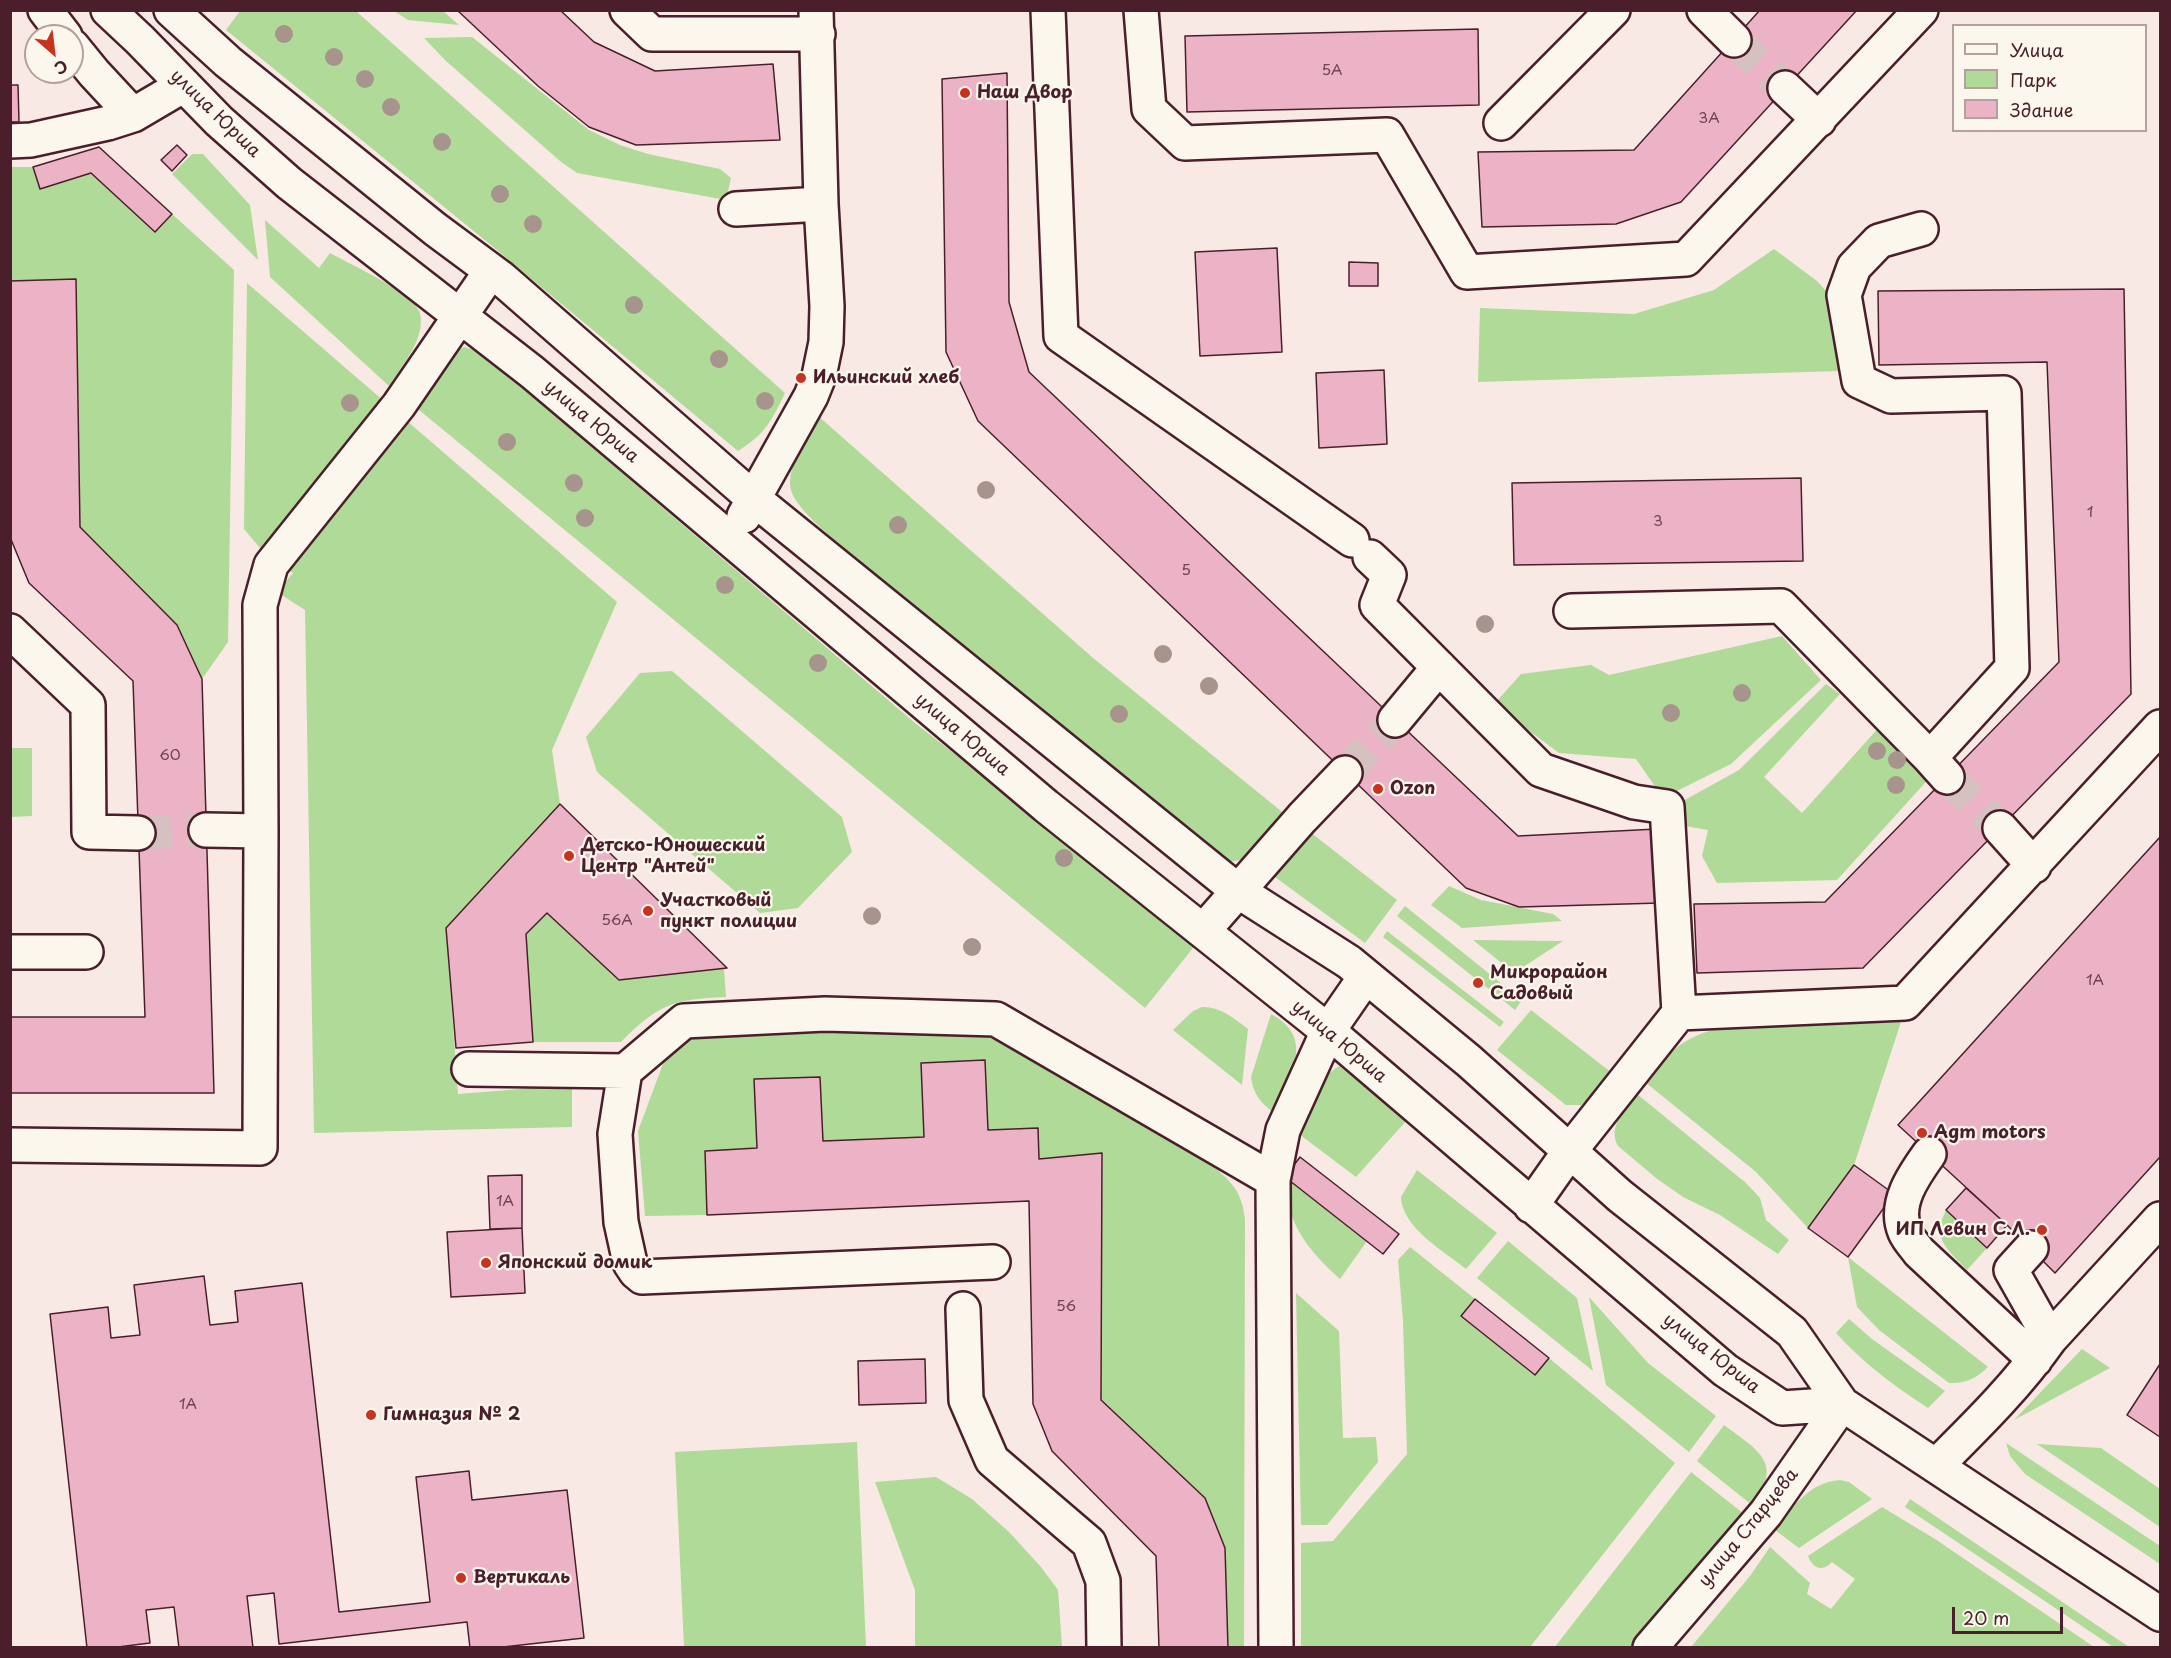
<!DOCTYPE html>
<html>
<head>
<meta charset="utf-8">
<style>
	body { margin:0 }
	#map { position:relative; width:2171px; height:1658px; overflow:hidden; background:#f8e9e4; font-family:"Playpen Sans",sans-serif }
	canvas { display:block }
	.frame { position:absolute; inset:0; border:12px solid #4a1f2b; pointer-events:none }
	.legend { position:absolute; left:1952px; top:24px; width:195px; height:108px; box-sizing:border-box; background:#fbf7ec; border:2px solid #b4a19f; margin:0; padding:8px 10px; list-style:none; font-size:18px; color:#4a1f2b }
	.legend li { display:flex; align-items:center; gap:12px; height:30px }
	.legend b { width:30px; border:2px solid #b4a19f }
	.north { position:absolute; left:24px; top:24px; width:60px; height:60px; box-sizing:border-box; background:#fbf7ec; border:2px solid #b4a19f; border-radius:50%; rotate:152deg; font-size:16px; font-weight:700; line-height:24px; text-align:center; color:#4a1f2b }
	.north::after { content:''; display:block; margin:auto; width:21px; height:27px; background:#c8321e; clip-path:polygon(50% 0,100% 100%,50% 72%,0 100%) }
	.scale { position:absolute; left:1952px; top:1607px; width:111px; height:27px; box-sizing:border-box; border:3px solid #4a1f2b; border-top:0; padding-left:8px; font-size:18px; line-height:21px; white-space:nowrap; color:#4a1f2b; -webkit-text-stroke:4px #fbf7ec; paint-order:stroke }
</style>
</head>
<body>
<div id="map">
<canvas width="2171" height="1658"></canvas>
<div class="frame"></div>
<ul class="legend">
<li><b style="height:8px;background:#fbf7ec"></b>Улица</li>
<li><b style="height:16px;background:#b0da97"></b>Парк</li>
<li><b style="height:16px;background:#ecb3c6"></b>Здание</li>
</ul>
<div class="north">С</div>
<div class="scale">20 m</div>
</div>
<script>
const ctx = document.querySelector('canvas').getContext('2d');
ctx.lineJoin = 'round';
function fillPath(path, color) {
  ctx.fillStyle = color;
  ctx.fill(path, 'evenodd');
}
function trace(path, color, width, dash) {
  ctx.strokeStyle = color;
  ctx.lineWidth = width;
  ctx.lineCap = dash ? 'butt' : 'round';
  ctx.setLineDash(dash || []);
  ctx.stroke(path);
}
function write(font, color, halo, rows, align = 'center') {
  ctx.font = font + ' "Playpen Sans",sans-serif';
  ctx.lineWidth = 4.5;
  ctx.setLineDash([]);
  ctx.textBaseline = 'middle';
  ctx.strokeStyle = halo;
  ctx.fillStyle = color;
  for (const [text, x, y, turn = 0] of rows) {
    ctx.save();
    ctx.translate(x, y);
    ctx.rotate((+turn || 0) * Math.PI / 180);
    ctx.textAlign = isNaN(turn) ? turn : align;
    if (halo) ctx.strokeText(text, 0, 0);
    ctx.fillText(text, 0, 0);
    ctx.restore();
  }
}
fillPath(new Path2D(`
	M240 11H356L785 393C771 422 766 433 738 451L486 241 226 30Z
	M394 11H443L459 25 408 20Z
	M472 37 589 130 620 145 648 154 720 169 731 178 726 200 577 173 560 161 446 61 424 38Z
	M192 154H203L250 205 258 260 172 174Z
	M10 167H33L40 189 91 173 155 232 172 214 234 270 228 642 202 679 177 625 80 527 76 279 11 281Z
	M265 220 319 268 330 253C350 264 411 292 419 311 422 318 421 327 419 334 414 352 399 370 389 386L270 277Z
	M1774 249 1817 281 1836 302 1840 371 1478 382 1480 308 1634 314 1714 290Z
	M247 283 617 602 552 750 560 804 446 928 458 1094 572 1085V1127L314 1133 305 610 277 592 293 573 265 554 244 529Z
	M464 347 479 351 915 723 1197 943 1145 1008 413 405 454 352Z
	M817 415 1092 657 1287 816C1272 832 1252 865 1227 861 1107 765 986 671 871 570 852 554 797 513 791 490 785 470 808 434 817 415Z
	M1782 636 1821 680 1731 764 1663 798 1636 759 1559 753 1520 724 1496 702 1521 674 1591 665 1609 675Z
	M672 671 842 817 852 852 798 908 760 913 597 772 586 737 640 673Z
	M1826 684 1840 694 1764 777 1802 813 1882 724 1934 773 1837 880 1717 883 1702 856 1708 830 1679 825 1672 807 1739 770Z
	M10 748H32V816L11 817Z
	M1305 828 1397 900 1365 943 1275 877V868Z
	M1449 886 1481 900 1553 914 1562 921 1462 928 1431 905Z
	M1405 906 1522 1000 1515 1010 1397 916Z
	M547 913 619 980 724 968 726 997C675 999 658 1004 621 1042H533L526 934Z
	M1387 931 1504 1022 1500 1027 1383 937Z
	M1473 940 1563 941 1514 973Z
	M1202 1007C1219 1006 1234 1018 1248 1029L1242 1085 1173 1030 1193 1011Z
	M1531 1010 1612 1073 1600 1089 1581 1105H1566L1497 1050Z
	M1271 1014C1288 1023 1298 1035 1296 1055L1274 1113C1261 1103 1253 1094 1251 1077Z
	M1901 1022 1854 1165 1808 1228 1756 1172 1645 1082C1668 1053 1682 1037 1720 1028Z
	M915 1027 988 1036 1206 1161C1230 1180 1242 1189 1245 1220L1244 1647H1228L1225 1548 1205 1498 1101 1400 1102 1153 1039 1159 1038 1128 988 1130 985 1060 921 1063 924 1137 823 1141 820 1077 755 1079 757 1148 705 1151 707 1215 645 1216 638 1131 667 1053 687 1037 706 1033Z
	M1339 1066 1407 1120 1356 1177 1299 1134 1319 1080Z
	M1637 1094 1746 1183 1760 1198 1766 1220 1789 1240 1778 1254 1720 1215 1683 1197 1656 1178 1618 1146C1607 1126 1626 1109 1637 1094Z
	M1417 1170 1497 1233 1466 1269C1444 1251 1402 1228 1401 1197Z
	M1285 1177 1367 1241 1340 1279C1307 1249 1286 1223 1285 1177Z
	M1946 1210 1987 1248 1967 1270C1948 1249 1931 1240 1946 1210Z
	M1508 1241 1577 1298 1593 1371 1477 1278Z
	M1410 1247 1475 1299 1461 1316 1534 1375 1549 1358 1675 1463 1530 1647H1301V1543L1333 1541 1407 1454 1403 1321 1398 1260Z
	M1848 1257 1988 1367C1977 1378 1965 1384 1949 1383L1879 1330 1857 1307Z
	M1296 1293 1339 1331 1343 1438 1376 1437 1378 1462 1327 1525H1301Z
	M1589 1297 1648 1363 1716 1416 1689 1452 1606 1385Z
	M1849 1319 1872 1339 1945 1391 1928 1408C1893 1385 1864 1364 1836 1333Z
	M2082 1349 2110 1368 2014 1420Z
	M1724 1425C1759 1451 1784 1463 1752 1505L1697 1461Z
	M857 1442 866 1647H684L675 1452Z
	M2006 1443 2160 1546V1564L2025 1474 2010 1456Z
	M2037 1444 2101 1448 2160 1489V1527Z
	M1691 1472 1744 1514 1631 1647 1554 1648Z
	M936 1477 972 1499 1009 1532 1041 1567 1058 1590 1062 1647H915V1590L875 1482Z
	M1840 1480 1849 1482 1872 1499 1799 1548 1775 1530C1793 1507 1809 1482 1840 1480Z
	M1910 1499 2129 1647H2113L1905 1507Z
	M1882 1507 1935 1539 2094 1647H1691L1750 1576 1770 1547 1810 1583 1807 1594 1831 1609 1855 1579 1832 1562C1823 1572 1813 1569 1808 1556Z`), '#b0da97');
const building = new Path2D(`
	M457 10H560L594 42 655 71 773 64 780 140 636 145 589 127 538 86Z
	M1760 10H1857L1681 202 1616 224 1482 227 1478 152 1634 150Z
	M1478 29 1479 105 1187 112 1185 36Z
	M1007 73 1009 302 1029 372 1518 836 1657 829 1660 903 1519 907 1466 888 978 421 946 352 942 79Z
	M10 85H18L19 122H10Z
	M177 145 187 155 172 171 161 160Z
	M99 147 172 214 155 232 91 173 40 189 33 167Z
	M1277 248 1282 352 1200 356 1195 252Z
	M1349 262 1378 263V286H1349Z
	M76 279 80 527 177 625 202 679 214 1093H10V1017H145L133 681 29 583 10 537V281Z
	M2124 289 2131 694 1863 968 1697 973 1694 904 1825 902 2059 662 2047 362 1879 365 1878 291Z
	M1384 370 1387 444 1319 448 1316 373Z
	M1801 478 1803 561 1514 565 1512 483Z
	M560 804 727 968 619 980 547 913 526 934 533 1042 456 1048 446 928Z
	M2160 837V1157L2055 1273 2007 1225 1898 1125Z
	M985 1060 988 1130 1038 1128 1039 1159 1102 1153 1101 1400 1205 1498 1225 1548 1228 1648H1159L1156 1556 1052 1451 1033 1404 1029 1201 707 1215 705 1151 757 1148 754 1079 820 1077 823 1141 924 1137 921 1063Z
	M1300 1157 1399 1234 1383 1254 1285 1177Z
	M1854 1165 1894 1194 1848 1257 1808 1228Z
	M522 1175V1228L490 1229 488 1176Z
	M1966 1188 2007 1225 1987 1248 1946 1210Z
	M522 1228 525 1293 451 1297 447 1232Z
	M204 1276 210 1325 238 1322 235 1291 302 1283 339 1612 430 1602 416 1477 469 1471 472 1500 567 1490 584 1638 494 1648H470L467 1622 279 1644 274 1593 247 1596 253 1648H179L174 1607 146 1610 150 1643 110 1648H87L50 1314 108 1307 111 1338 140 1335 134 1285Z
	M1475 1299 1549 1358 1535 1375 1461 1316Z
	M925 1359 926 1403 859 1405 858 1361Z
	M2160 1364V1437L2127 1415Z`);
fillPath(building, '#ecb3c6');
trace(building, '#4a1f2b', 1.5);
trace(new Path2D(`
	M1734 40 1785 88
	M1345 773 1395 720
	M1947 777 2000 828
	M138 833 206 830`), '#d5c1bf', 33, [33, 16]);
const minor = new Path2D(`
	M45 10 65 36
	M108 10 140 40 219 121 289 183 532 372 1046 806 1328 1031 1725 1370 1782 1408 1842 1404
	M171 10 228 62 435 229 501 278 754 499 1238 891 1349 962 1469 1061 1620 1196 1792 1332 1842 1404 2160 1614
	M627 10 652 34H818
	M1048 10 1061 336 1352 540
	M1141 10 1149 109 1185 143 1387 135 1467 272 1686 259 1921 10
	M1704 10 1734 40
	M72 46 94 73 133 115
	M1785 88 1819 120
	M1501 123 1613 10
	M10 141 31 140 108 123 133 115 184 85
	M736 209 821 204
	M1921 229 1879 241 1854 267 1844 295 1859 381 1891 396 2004 393 2012 668 1930 758 1947 777
	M744 516 811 396 819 376 826 342 827 306 821 204 816 10
	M1370 557 1389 575 1377 605 1541 770 1634 802 1667 807 1679 1013 1569 1152 1531 1206
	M1571 611 1781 606 1930 758
	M10 631 88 705 89 832 138 833
	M1395 720 1439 667
	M2000 828 2034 866
	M206 830 261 831 260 605 271 565 399 405 491 271
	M1203 931 1302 818 1345 773
	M10 952H86
	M1679 1013 1905 1003 2160 727
	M469 1069 625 1071
	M10 1145 260 1148 261 831
	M1929 1154C1914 1175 1893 1204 1905 1232 1908 1239 1914 1245 1919 1252L2035 1360
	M2031 1248 2011 1270 2050 1339
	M993 1262 642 1277 636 1272 630 1263 621 1222 615 1134 625 1071 684 1021 825 1014 996 1019 1273 1180
	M963 1309 966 1400 992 1460 1089 1543 1103 1581 1104 1648
	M1936 1466C1976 1426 2017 1386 2050 1339L2160 1219
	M1276 1648 1273 1180 1283 1130 1328 1031 1366 976
	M1650 1648 1766 1513 1842 1404`);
trace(minor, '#4a1f2b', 38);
trace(minor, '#fbf7ec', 33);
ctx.fillStyle = '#a7948d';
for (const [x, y] of [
	[284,34],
	[334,57],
	[365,79],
	[391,107],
	[442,142],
	[500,194],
	[533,224],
	[634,305],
	[719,359],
	[765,401],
	[350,403],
	[507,442],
	[574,483],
	[986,490],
	[585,518],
	[898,525],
	[725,585],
	[1485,624],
	[1163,654],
	[818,663],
	[1209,686],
	[1742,693],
	[1671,713],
	[1119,714],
	[1877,751],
	[1897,760],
	[1896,785],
	[1064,858],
	[872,916],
	[972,947]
]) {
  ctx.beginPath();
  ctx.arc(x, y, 9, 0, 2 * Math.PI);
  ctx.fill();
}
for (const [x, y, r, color] of [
	[965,93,6,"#c8321e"],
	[801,378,6,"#c8321e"],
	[1378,789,6,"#c8321e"],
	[569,856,6,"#c8321e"],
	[648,911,6,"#c8321e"],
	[1478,983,6,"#c8321e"],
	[1922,1133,6,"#c8321e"],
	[2042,1230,6,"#c8321e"],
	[486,1263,6,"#c8321e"],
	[371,1415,6,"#c8321e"],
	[461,1578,6,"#c8321e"]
]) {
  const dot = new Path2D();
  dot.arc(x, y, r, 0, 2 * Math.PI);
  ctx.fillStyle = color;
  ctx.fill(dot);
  trace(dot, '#fbf7ec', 2);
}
write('15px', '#724452', null, [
	["5А",1332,71],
	["3А",1709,119],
	["1",2090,513],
	["3",1658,522],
	["5",1186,571],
	["60",170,756],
	["56А",617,921],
	["1А",2095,981],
	["1А",505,1202],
	["56",1066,1307],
	["1А",188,1405]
]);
write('bold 18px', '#4a1f2b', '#fbf7ec', [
	["Наш Двор",977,93],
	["Ильинский хлеб",813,378],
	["Ozon",1390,789],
	["Детско-Юношеский",581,846],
	["Центр \"Антей\"",581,867],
	["Участковый",660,901],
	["пункт полиции",660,922],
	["Микрорайон",1490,973],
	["Садовый",1490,994],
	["Agm motors",1934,1133],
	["ИП Левин С.Л.",2030,1230,"right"],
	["Японский домик",498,1263],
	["Гимназия № 2",383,1415],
	["Вертикаль",473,1578]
], 'left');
write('18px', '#4a1f2b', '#fbf7ec', [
	["улица Юрша",215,114,44],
	["улица Юрша",591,422,40],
	["улица Юрша",962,735,40],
	["улица Юрша",1339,1042,40],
	["улица Юрша",1711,1354,38],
	["улица Старцева",1749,1528,-51]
]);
</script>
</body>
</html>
